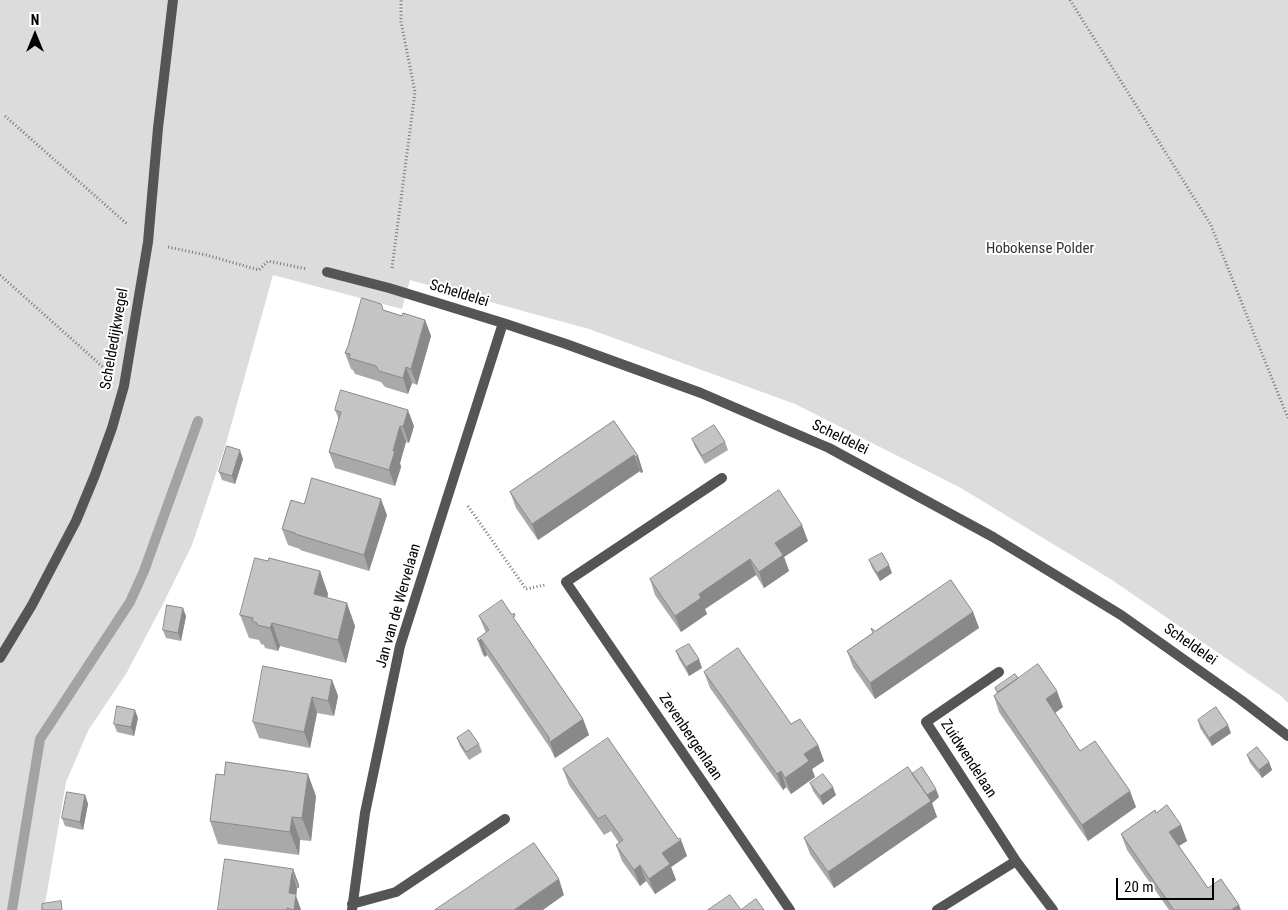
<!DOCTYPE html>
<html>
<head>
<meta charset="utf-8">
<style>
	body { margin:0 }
	#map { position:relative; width:1288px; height:910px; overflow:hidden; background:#fff; font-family:"Roboto Condensed",sans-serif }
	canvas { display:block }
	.north { position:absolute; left:10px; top:10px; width:50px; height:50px; -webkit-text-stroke:4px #fff; paint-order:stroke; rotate:0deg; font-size:14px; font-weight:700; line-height:20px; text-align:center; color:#000 }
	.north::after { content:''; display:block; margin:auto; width:18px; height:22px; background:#000; clip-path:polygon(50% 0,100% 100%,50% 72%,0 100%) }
	.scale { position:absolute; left:1116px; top:878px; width:98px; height:22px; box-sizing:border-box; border:2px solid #000; border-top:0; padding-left:6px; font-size:15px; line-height:18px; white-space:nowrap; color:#000; -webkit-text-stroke:4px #fff; paint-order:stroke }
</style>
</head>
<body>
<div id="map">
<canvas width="1288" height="910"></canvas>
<div class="north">N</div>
<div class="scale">20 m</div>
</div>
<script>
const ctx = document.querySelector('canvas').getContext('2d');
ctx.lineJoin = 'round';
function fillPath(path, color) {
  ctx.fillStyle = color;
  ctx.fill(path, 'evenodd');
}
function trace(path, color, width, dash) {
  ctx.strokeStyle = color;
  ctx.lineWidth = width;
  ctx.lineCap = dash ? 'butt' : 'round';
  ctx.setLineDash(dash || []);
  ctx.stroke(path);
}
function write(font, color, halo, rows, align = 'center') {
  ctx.font = font + ' "Roboto Condensed",sans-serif';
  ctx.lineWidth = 4;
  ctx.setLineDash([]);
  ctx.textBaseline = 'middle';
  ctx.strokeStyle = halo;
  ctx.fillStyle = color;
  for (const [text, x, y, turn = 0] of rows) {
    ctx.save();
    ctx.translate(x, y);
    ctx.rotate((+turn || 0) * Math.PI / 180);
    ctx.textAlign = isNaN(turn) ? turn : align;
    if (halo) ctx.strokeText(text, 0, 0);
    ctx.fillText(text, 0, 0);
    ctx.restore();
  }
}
fillPath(new Path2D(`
	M0 0H1288V703L1281 696 1112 580 961 488 795 404 589 329 410 280 402 309 273 275 225 447 192 545 163 604 126 674 89 729 66 782 44 910H0Z`), '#dcdcdc');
trace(new Path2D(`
	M12 910 40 739 130 602 144 571 198 421`), '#a3a3a3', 10);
trace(new Path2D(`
	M1070 0 1211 225 1256 339 1288 418
	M5 116 127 224
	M168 247 206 255 259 270 268 261 307 269
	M392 268 415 92 401 22V0
	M0 275 104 368
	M468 506 526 589 545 585`), '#777', 3, [1, 2.5]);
trace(new Path2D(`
	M0 658 32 605 76 521 95 475 112 428 124 386 148 242 158 128 173 0`), '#555', 10);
trace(new Path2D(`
	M327 272 389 288 503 323 566 344 701 393 829 448 993 537 1121 615 1241 700 1288 736
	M722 478 566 582 790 910
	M999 672 926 722 1016 861 1053 910
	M352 904 396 892 505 819
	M352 910 365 813 400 646 503 323
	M937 910 1016 861`), '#555', 10);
fillPath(new Path2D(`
	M384 310 402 316 425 320 431 336 417 385 412 383 408 394 385 387 381 382 355 374 353 370 351 369 345 353Z
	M335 410 414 426 409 443 406 442 400 463 401 467 395 486 335 468 329 452 339 420Z
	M614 421 638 456 643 472 641 473 640 471 538 540 516 508 510 492Z
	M692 439 725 442 728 450 705 464 695 447Z
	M243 459 235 484 222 480 219 472Z
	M304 504 387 515 369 571 300 550V549L288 545 282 529Z
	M808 541 784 557 789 571 764 588 756 575 705 609 707 614 681 632 655 595 650 579Z
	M869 560 892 573 880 581 872 568Z
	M268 561 320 571 328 594 327 598 355 626 346 663 280 646 278 651 265 648 264 645 261 644 259 640 249 638 240 615Z
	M973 612 979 628 875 699 853 667 847 651 875 631Z
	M186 616 181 641 166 638 163 630Z
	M479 616 518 624 583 719 589 735 555 758 550 748 487 655 485 657 483 655 477 639 486 633Z
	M676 651 702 668 689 676 679 659Z
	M704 672 791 724 818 745 824 761 812 769 815 777 791 794 786 787 783 790 710 688Z
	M1018 678 1063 707 1055 713 1080 751 1136 807 1088 841 999 712 994 696 997 693 995 688Z
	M332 680 338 696 334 716 317 713 310 748 259 738 253 722Z
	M138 718 134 736 117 732 114 724Z
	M1198 720 1231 733 1212 746 1200 728Z
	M457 738 479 744 482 752 469 760 460 746Z
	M1247 755 1269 762 1272 770 1262 778 1250 763Z
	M563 769 678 839 681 840 687 856 671 867 676 880 655 894 646 881 640 886 622 861 616 845 619 843 611 831 604 835 569 785Z
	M912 774 939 797 932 803 937 817 834 888 810 854 804 838Z
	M810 783 836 795 823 805 813 791Z
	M85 795 88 804 83 830 65 826 62 818Z
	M316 796 311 841 300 840 299 855 218 844 210 821Z
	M1156 813 1181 825 1187 841 1179 846 1208 888 1241 910H1169L1127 850 1121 834Z
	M293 869 299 885V888H297L296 896 301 910H218Z`), '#a9a9a9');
fillPath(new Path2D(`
	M425 320 431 336 417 385 411 369Z
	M406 367 412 383 408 394 403 378Z
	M408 410 414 426 409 443 403 427Z
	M400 426 406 442 400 463 401 467 395 486 389 470 393 451Z
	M240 450 243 459 235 484 232 476Z
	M634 455 640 471 538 540 532 524Z
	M638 456 643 472 641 473 636 457Z
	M381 499 387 515 369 571 364 555Z
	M802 525 808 541 784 557 789 571 764 588 759 572 775 543Z
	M750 559 756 575 705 609 707 614 681 632 675 616 699 594Z
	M889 565 892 573 880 581 877 573Z
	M320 571 328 594 323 617 314 594Z
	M347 603 355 626 346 663 338 640Z
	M183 608 186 616 181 641 178 633Z
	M973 612 979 628 875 699 870 683Z
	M272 623 280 646 278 651 270 628Z
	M481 639 487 655 485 657 479 641Z
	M699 659 702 668 689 676 686 667Z
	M332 680 338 696 334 716 328 701Z
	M1057 691 1063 707 1052 715 1046 699Z
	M312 697 317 713 310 748 304 732Z
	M135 710 138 718 134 736 131 727Z
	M583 719 589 735 555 758 550 742Z
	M1228 725 1231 733 1212 746 1209 738Z
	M818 745 824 761 812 769 815 777 791 794 785 778 804 754Z
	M1269 762 1272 770 1262 778 1259 770Z
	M781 771 786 787 783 790 777 774Z
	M308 774 316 796 311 841 302 818Z
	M833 787 836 795 823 805 820 796Z
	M936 789 939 797 932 803 937 817 834 888 828 872Z
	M1130 791 1136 807 1088 841 1082 825Z
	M85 795 88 804 83 830 80 822Z
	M292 817 300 840 299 855 290 832Z
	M1181 825 1187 841 1175 848 1169 832Z
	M681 840 687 856 671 867 676 880 655 894 649 879 662 853Z
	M640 865 646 881 640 886 634 870Z
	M293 869 299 885V888L293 873Z
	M292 873 297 888 296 896 301 910H294V907L289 893Z
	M559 879 564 895 543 910H514Z
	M1239 905 1241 910H1231Z`), '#898989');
const building = new Path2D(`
	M362 298 381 304 382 306 383 310 402 316 403 313 425 320 411 369 406 367 403 378 379 371 376 366 349 358 350 354 345 353 348 346Z
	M341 390 408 410 403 427 400 426 393 451H395L389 470 329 452 341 412 335 410Z
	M614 421 638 456 636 457 634 455 532 524 510 492Z
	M714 425 725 442 702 456 692 439Z
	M227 446 240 450 232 476 219 472Z
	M312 478 381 499 364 555 295 534V533L282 529 291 500 304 504Z
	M779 490 802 525 775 543 783 555 759 572 750 559 699 594 701 598 675 616 650 579Z
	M882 553 889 565 877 573 869 560Z
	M255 558 268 561 269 558 320 571 314 594 347 603 338 640 272 623 270 628 257 625V623L252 621 253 618 240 615Z
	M951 580 973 612 870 683 847 651 873 633 871 628 875 631Z
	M502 600 512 615 514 613 515 616 513 617 583 719 550 742 548 740 550 739 481 639 479 641 477 639 489 630 479 616Z
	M167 605 183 608 178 633 163 630Z
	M689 644 699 659 686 667 676 651Z
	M738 648 791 724 800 719 818 745 804 754 809 761 785 778 781 771 777 774 704 672Z
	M1038 664 1057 691 1046 699 1080 751 1095 741 1130 791 1082 825 994 696Z
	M263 666 332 680 328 701 312 697 304 732 253 722Z
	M1015 674 1018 678 998 692 995 688Z
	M117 706 135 710 131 727 114 724Z
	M1216 707 1228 725 1209 738 1198 720Z
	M469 730 479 744 466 752 457 738Z
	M608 738 678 839 680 838 681 840 662 853 670 864 649 879 640 865 634 870 616 845 623 840 605 815 598 819 563 769Z
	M1257 747 1269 762 1259 770 1247 755Z
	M226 762 308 774 302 818 292 817 290 832 210 821 216 774 224 775Z
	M908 767 931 801 828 872 804 838Z
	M922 767 936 789 927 795 912 774Z
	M823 774 833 787 820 796 810 783Z
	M67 792 85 795 80 822 62 818Z
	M1167 805 1181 825 1169 832 1208 888 1221 879 1239 905 1231 910H1174L1121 834 1155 810 1156 813Z
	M534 843 559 879 514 910H435Z
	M225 859 293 869V873H292L289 893 296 894 294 910 287 908V910H218Z
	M730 895 741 910H708Z
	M756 899 764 910H741Z
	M61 901 62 910H42V904Z`);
fillPath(building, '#c4c4c4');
trace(building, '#898989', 1);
write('15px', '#333', '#fff', [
	["Hobokense Polder",1040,249]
]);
write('15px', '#000', '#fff', [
	["Scheldelei",459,294,17],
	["Scheldedijkwegel",115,339,-80],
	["Scheldelei",840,438,26],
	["Jan van de Wervelaan",399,606,-74],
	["Scheldelei",1190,645,35],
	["Zevenbergenlaan",690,737,56],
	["Zuidwendelaan",968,759,57]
]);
</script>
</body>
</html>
